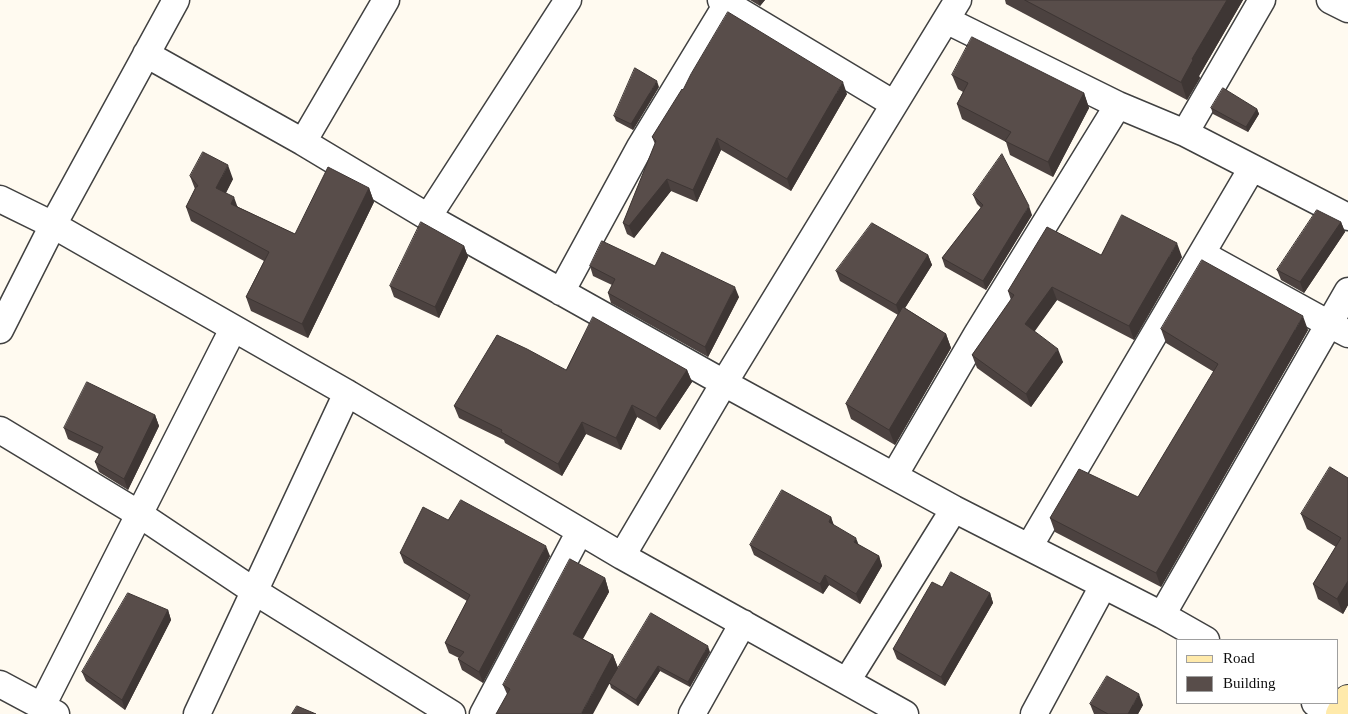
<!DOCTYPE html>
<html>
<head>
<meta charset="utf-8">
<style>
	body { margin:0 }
	#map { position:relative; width:1348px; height:714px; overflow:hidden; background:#fffaf0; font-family:"Times New Roman",serif }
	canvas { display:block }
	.legend { position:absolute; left:1176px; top:639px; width:162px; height:65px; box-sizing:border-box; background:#fff; border:1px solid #9f9f9f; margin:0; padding:6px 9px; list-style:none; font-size:15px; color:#0e0e0e }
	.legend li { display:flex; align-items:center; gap:10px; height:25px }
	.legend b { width:25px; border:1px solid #9f9f9f }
</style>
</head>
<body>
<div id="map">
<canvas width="1348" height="714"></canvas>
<ul class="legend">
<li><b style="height:6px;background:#ffeaab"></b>Road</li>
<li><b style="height:14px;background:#584d4a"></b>Building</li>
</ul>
</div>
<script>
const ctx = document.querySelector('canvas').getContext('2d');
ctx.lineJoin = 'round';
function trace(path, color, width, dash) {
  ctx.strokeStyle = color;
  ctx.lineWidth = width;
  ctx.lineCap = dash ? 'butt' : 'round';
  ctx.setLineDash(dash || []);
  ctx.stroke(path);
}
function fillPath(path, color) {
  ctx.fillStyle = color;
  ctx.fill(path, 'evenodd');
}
const street = new Path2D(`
	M721 0 894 104
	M1330 0 1348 9
	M946 20 1118 105 1185 133 1348 217
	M146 54 303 142 428 217 724 383 954 509 1162 615 1206 640
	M1185 133 1262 0
	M303 142 386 0
	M0 199 53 225 347 393 622 556 905 714
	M428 217 568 0
	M1348 291 1329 324 1348 334
	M561 292 640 147 727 4
	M0 330 53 225 176 0
	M0 430 139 514 254 591 452 714
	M894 476 977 334 1118 105
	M1029 547 1252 168
	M622 556 724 383 958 0
	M1162 615 1329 324 1202 254
	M847 681 954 509
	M0 684 56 714
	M1315 703 1335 714
	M42 706 233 329
	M197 714 347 393
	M483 714 580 531
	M692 714 743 623
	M1034 714 1103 586`);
const secondary = new Path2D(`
	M1340 714 1348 699`);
trace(street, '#414141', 29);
trace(secondary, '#303030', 30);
trace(street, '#fff', 26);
trace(secondary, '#ffeaab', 28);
fillPath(new Path2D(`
	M750 0H765L760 6Z
	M1005 0H1243L1199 76 1200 78 1187 100 1006 4Z
	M952 75 1084 93 1089 108 1053 177 1010 155 1006 142 962 119 957 104 963 92 958 89Z
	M659 87 633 130 616 121 614 116Z
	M683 90 847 94 791 191 721 150 697 202 671 191 634 238 627 234 623 223 655 144 652 137Z
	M1211 108 1257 109 1259 114 1248 132 1213 114Z
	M190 176 233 179 226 193 238 207 295 234 369 188 374 202 308 338 251 311 246 297 264 261 191 221 186 207 195 189Z
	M973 195 1032 215 986 290 945 267 942 258 981 208 977 204Z
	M1341 222 1345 232 1304 293 1281 280 1277 270Z
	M464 246 468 257 439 318 394 297 390 286Z
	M928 255 932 265 905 308 946 334 951 348 895 445 851 419 846 404 898 315 840 281 836 271Z
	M1101 255 1182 257 1134 340 1057 300 1034 331 1063 362 1031 407 977 368 972 355 1011 300 1008 291Z
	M590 266H655L739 297 708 357 611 303 608 293 612 285 593 276Z
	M1161 329 1308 330 1161 587 1055 532 1050 518 1138 497 1214 372 1166 343Z
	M566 370H687L692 382 660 430 637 417 621 450 586 434 562 476 505 443 504 440 459 418 454 406Z
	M155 415 159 426 128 490 99 472 95 462 99 454 68 439 64 428Z
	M1348 478V605L1343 614 1318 599 1313 584 1336 547 1307 529 1301 514Z
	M831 517 833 525 859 545 879 556 882 566 860 604 829 585 823 594 754 555 750 545Z
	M448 520 550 556 483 683 462 670 458 659 459 658 449 653 445 643 467 601 404 563 400 553Z
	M605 578 609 592 583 639 613 655 618 668 710 652 690 687 660 671 638 706 611 688 610 684 507 694 503 685Z
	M990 593 993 603 945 686 897 659 893 649Z
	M168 610 171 620 125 710 86 681 82 672Z
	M1090 704 1143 705 1138 714H1094Z`), '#4c4240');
fillPath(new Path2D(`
	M758 0H765L760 6Z
	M1227 0H1243L1199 76 1200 78 1187 100 1181 82 1192 59Z
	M657 81 659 87 633 130 631 124Z
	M843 82 847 94 791 191 787 179Z
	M1084 93 1089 108 1053 177 1048 162Z
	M1257 109 1259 114 1248 132 1246 127Z
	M717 138 721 150 697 202 693 190Z
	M228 165 233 179 221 202 216 188Z
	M667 179 671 191 634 238 629 226Z
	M369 188 374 202 308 338 302 324Z
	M234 197 239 211 231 204Z
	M1029 206 1032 215 986 290 983 281Z
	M1341 222 1345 232 1304 293 1300 282Z
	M1177 243 1182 257 1134 340 1129 326Z
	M464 246 468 257 439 318 435 307Z
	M928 255 932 265 900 316 896 305Z
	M735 287 739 297 708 357 705 347Z
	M1052 287 1057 300 1030 338 1025 324Z
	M1303 316 1308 330 1161 587 1156 573Z
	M946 334 951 348 895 445 889 430Z
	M1058 349 1063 362 1031 407 1026 394Z
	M687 370 692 382 660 430 656 418Z
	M632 405 637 417 621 450 616 438Z
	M155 415 159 426 128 490 124 479Z
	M582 422 586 434 562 476 558 464Z
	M831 517 835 528 829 522Z
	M856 538 860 548 854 542Z
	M546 546 550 556 483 683 479 672Z
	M879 556 882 566 860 604 856 594Z
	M825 575 829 585 823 594 820 584Z
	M605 578 609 592 578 647 573 634Z
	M1348 581V605L1343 614 1337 599Z
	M990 593 993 603 945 686 941 677Z
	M168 610 171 620 125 710 122 700Z
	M708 646 710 652 690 687 688 682Z
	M613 655 618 668 593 714H581Z
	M658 666 660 671 638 706 636 700Z
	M1139 694 1143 705 1138 714H1128Z`), '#3e3634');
const building = new Path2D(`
	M1025 0H1227L1192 59 1193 60 1181 82Z
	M728 12 843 82 787 179 717 138 693 190 667 179 629 226 623 223 656 141 652 137 682 89 683 90 691 74Z
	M972 37 1084 93 1048 162 1005 141 1011 132 957 104 968 83 952 75Z
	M635 68 657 81 631 124 614 116Z
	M1223 88 1257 109 1246 127 1211 108Z
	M203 152 228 165 216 188 234 197 231 204 295 234 328 167 369 188 302 324 246 297 269 252 186 207 196 187 198 186 190 176Z
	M1002 154 1029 206 983 281 942 258 983 205 973 195Z
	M1317 210 1341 222 1300 282 1277 270Z
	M1122 215 1177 243 1129 326 1052 287 1025 324 1058 349 1026 394 972 355 1014 295 1008 291 1047 227 1101 255Z
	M421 222 464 246 435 307 390 286Z
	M872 223 928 255 896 305 836 271Z
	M602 241 655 266 662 252 735 287 705 347 608 293 615 279 590 266Z
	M1202 260 1303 316 1156 573 1050 518 1079 469 1138 497 1218 364 1161 329Z
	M903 307 946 334 889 430 846 404Z
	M593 317 687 370 656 418 632 405 616 438 582 422 558 464 501 432 502 430 454 406 497 335 527 349 566 370Z
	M87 382 155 415 124 479 95 462 103 447 64 428Z
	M1330 467 1348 478V581L1337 599 1313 584 1341 538 1301 514Z
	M782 490 831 517 829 522 856 538 854 542 879 556 856 594 825 575 820 584 750 545Z
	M461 500 546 546 479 672 458 659 464 652 445 643 470 595 400 553 423 507 448 520Z
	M570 559 605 578 573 634 613 655 581 714H496L510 689 503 685Z
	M951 572 990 593 941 677 893 649 932 582 942 587Z
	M128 593 168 610 122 700 82 672Z
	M651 613 708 646 688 682 658 666 636 700 609 683Z
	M1107 676 1139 694 1128 714H1108L1090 704Z
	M297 706 316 714H292Z`);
fillPath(building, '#584d4a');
trace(building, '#3e3634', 1);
</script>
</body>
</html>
